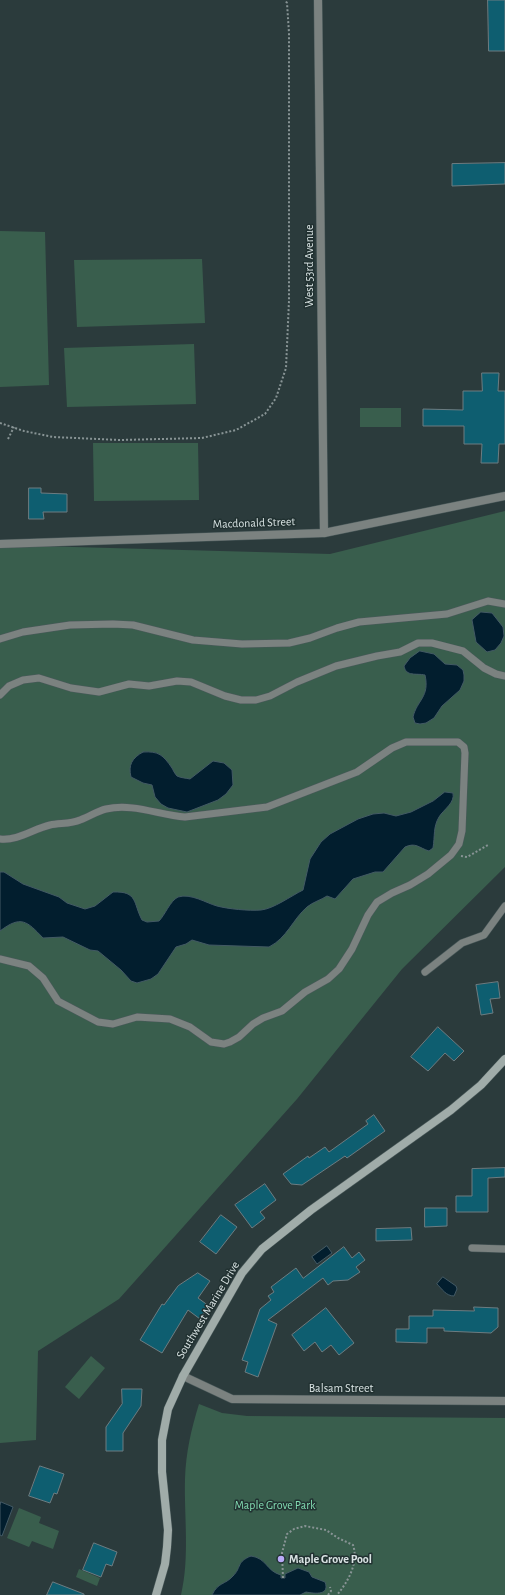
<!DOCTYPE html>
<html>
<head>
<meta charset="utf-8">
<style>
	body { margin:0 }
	canvas { display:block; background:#2b3b3c }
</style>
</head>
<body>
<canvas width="505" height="1595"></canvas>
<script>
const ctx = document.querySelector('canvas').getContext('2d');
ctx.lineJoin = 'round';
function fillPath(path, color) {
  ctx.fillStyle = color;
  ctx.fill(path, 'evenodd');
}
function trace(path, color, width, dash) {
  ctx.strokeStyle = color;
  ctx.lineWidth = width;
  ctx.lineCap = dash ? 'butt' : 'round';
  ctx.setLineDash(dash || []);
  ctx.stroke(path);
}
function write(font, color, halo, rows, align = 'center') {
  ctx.font = font + ' "Alegreya Sans",sans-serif';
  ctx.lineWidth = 3;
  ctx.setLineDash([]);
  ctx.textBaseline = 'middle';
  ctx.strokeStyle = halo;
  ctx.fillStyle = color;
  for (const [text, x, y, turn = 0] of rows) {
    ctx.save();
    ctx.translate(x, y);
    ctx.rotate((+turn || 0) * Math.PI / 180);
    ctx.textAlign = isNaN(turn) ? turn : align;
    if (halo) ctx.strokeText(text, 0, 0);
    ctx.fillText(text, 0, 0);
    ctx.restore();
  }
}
fillPath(new Path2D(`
	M0 231 45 232 49 385 0 387Z
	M202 259 205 323 77 327 74 260Z
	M194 344 196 404 67 407 64 348Z
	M360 408H401V427H360Z
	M93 443H198L199 500 94 501Z
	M505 511V867L402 969 297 1099 119 1299 38 1351 36 1440 0 1443V1094L77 1095 0 1094V545L330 554Z
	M91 1356 105 1368 79 1399 65 1387Z
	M199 1404 222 1413 247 1416 505 1418V1595H181C190 1557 184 1517 185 1479 186 1452 191 1430 199 1404Z
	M19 1508 41 1517 39 1523 59 1531 53 1549 32 1541 29 1547 7 1538Z
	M79 1569 100 1578 97 1586 76 1577Z`), '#395e4d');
const water = new Path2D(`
	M481 612 492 613 503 627 504 636 501 643 495 650 487 652 476 642 472 620Z
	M420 651 434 654 445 664 457 665 463 670 464 675V681L460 690 442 706 434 718 426 723 420 724 415 723 413 717C417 700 430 697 425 675 416 673 406 677 404 666L410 658Z
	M143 752C159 751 163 755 172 768 173 770 175 774 177 776 181 778 186 778 190 779L213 761 224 763 232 770 233 785 226 794 218 800 187 812 168 808 161 804 155 797 152 785 143 783 131 777C128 765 132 758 143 752Z
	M445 792 453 793C455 803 444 809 439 817 433 827 435 836 433 848L429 851C419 848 416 842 405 847L383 872H375L353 879 335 899 327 896C321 900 313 902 307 907 293 919 287 938 269 947L209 945 192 940 186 944 176 947 158 974 151 979 137 983 131 981 121 970 98 951 90 950 63 937 43 938C27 921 21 915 0 931V872H4L23 884 59 897 67 903 85 909 95 906 113 892C138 891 133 903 142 920L147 922 159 921C165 915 170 901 178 897 191 893 206 903 217 906 228 909 249 911 261 910 273 909 291 896 303 890L310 859 321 842 330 834 358 819 373 814 384 813 396 816 411 812 433 801Z
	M327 1246 332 1253 317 1264 312 1257Z
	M443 1277 456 1286 457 1289 454 1296C446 1296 442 1289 437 1284Z
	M1 1502 13 1507 2 1536 0 1535V1506Z
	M251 1556C267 1558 266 1571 281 1575V1578H285V1574L298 1568 309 1572 312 1577 325 1582C330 1595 316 1594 306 1592L300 1595H212C218 1582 225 1585 233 1576 242 1567 236 1562 251 1556Z`);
fillPath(water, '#021e2e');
trace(water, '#425964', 1);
const building = new Path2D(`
	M488 0H505V51H489Z
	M505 163V184L452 186V164Z
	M482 373H499L498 391H505V444H499L498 463H481L482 444H464V426H423V409L463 410V391H482Z
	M29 488H41V493L67 494V512H43L44 519H29Z
	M498 982 500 998 490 999 493 1013 481 1015 476 985Z
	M438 1027 464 1051 454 1061 445 1053 428 1071 411 1057Z
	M374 1115 385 1131 347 1158 345 1156 302 1185 291 1184 283 1174 308 1156 309 1158 325 1147 329 1152 368 1124 366 1121Z
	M505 1168V1177L488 1178V1212H456V1196H472V1169Z
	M265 1184 276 1200 260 1212 265 1218 252 1228 235 1205Z
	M425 1208H447V1226L425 1227Z
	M221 1215 237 1227 216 1254 200 1242Z
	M411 1228 412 1240 376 1241V1229Z
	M344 1247 352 1258 359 1252 365 1260 356 1267 360 1272 348 1280 333 1281 328 1285 323 1278 268 1320 277 1324 258 1377 245 1372 248 1362 242 1360 260 1309 271 1300 268 1296 274 1292 271 1287 296 1268 303 1278Z
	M198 1273 210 1281 198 1298 209 1306 200 1319 188 1310 162 1353 140 1340 162 1304 164 1305 178 1286Z
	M474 1307 498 1308V1327L491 1333 444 1331V1328H427V1343L396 1342V1329H409V1316H433V1310L474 1311Z
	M326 1308 354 1343 339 1355 331 1345 322 1352 315 1342 304 1351 292 1335Z
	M122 1389H142L141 1406 123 1433V1451H106V1427L122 1404Z
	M40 1466 64 1474 57 1494 54 1493 50 1503 29 1496Z
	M94 1543 117 1552 112 1566 106 1564 101 1577 83 1570Z
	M53 1582 84 1594V1595H47Z`);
fillPath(building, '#0e5e70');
trace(building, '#6c7c81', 1);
const service = new Path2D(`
	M0 639 23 632 70 625 113 624 133 625 193 640 242 644 289 643 310 638 337 628 359 622 447 614 488 601 505 604
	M0 695 9 686 23 680 39 678 71 688 99 692 129 684 149 686 177 681 191 682 225 696 241 700H256L270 696 297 682 336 666 377 656 400 652 418 643H432L463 651 484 668 496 674 505 676
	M0 839C18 841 33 829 50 825 60 823 71 824 80 820 89 817 97 811 106 809 133 803 159 815 185 817L267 807 357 772 392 748 406 742H458L464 747 465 753 462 831 459 844 451 855 428 874 410 885 392 893 377 902 368 915 352 949 339 969 328 979 305 992 282 1011 263 1018 253 1024 239 1037 230 1042 224 1044 211 1042 190 1027 170 1019 137 1017 113 1024 98 1022 58 1001 43 978 29 966 0 959
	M425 972 462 943 484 935 505 906
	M472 1248 505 1249`);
const minor = new Path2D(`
	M0 544 324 533 318 0
	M183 1376 232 1399 505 1401`);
const tertiary = new Path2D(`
	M324 533 505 496`);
const secondary = new Path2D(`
	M156 1595 165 1564 167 1547 168 1530 162 1472V1440L168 1409 183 1376 242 1273 262 1249 311 1210 451 1110 481 1085 505 1059`);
trace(service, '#4a595a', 8);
trace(minor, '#4a595a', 9);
trace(tertiary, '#4a595a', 9);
trace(secondary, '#4a595a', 9);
trace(new Path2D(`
	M0 423 24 431 53 437 120 440 202 438 236 430 265 414 276 398 286 368 289 301V33L287 3 285 0
	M8 439 14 427
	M461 856 467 857 488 845
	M283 1578 282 1553 287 1534 294 1529 305 1526 326 1530 338 1538 353 1545C359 1562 348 1582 337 1595
	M328 1595 331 1591 330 1587`), '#889495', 2, [2, 2]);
trace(service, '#7b8280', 7);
trace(minor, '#7b8280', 8);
trace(tertiary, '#7b8280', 8);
trace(secondary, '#a0aca9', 8);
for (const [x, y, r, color] of [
	[281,1559,4,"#b8abf7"]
]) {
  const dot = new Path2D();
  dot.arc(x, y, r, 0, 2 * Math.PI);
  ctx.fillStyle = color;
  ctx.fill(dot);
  trace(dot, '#213131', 1.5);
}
write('12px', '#d9e3e3', '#213131', [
	["West 53rd Avenue",309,266,-90],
	["Macdonald Street",254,523,-2],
	["Southwest Marine Drive",208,1310,-59],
	["Balsam Street",341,1388]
]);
write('12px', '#83ddb3', '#213131', [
	["Maple Grove Park",275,1505]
]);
write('bold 12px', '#d9e3e3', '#213131', [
	["Maple Grove Pool",289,1559]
], 'left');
</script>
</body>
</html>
